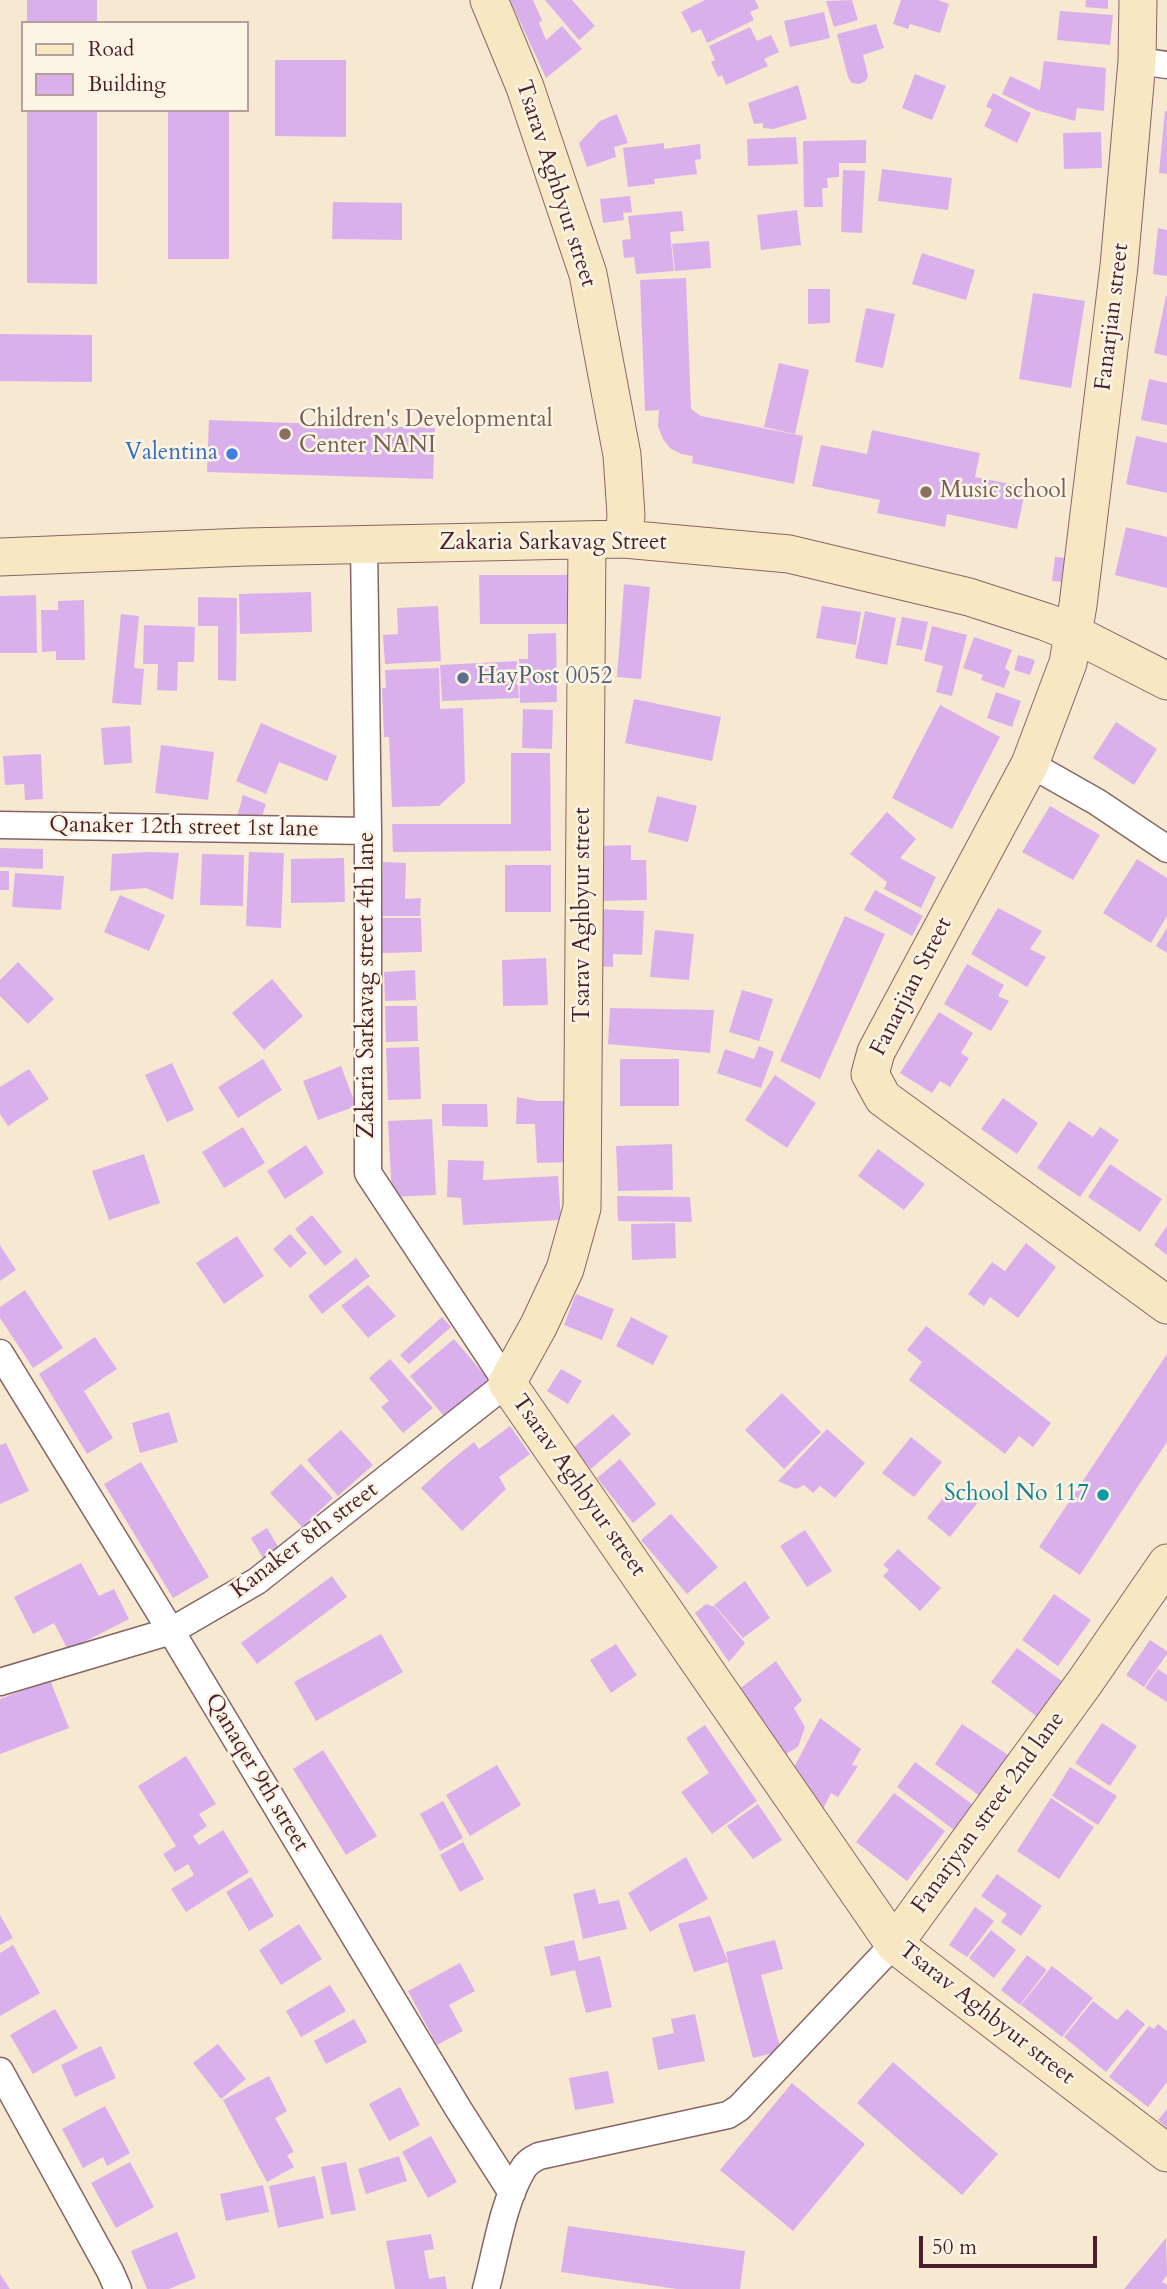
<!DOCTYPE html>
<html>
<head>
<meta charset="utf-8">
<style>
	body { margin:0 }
	#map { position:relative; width:1167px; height:2289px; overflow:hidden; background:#f7e8d1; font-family:Cardo,serif }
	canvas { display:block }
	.legend { position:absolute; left:21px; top:21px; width:228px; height:91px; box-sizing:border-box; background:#fcf5e5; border:2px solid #b59f9b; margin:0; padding:9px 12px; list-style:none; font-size:21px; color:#4a1f2b }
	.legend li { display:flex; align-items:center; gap:14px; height:35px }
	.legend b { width:35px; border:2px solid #b59f9b }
	.scale { position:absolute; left:919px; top:2236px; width:178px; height:32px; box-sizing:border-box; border:4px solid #4a1f2b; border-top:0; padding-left:9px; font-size:21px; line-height:24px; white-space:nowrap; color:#4a1f2b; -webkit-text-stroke:5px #fcf5e5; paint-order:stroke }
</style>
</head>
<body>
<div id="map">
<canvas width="1167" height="2289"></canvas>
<ul class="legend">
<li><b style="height:9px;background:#f7e8c3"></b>Road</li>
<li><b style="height:19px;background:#dab0ec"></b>Building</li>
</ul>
<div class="scale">50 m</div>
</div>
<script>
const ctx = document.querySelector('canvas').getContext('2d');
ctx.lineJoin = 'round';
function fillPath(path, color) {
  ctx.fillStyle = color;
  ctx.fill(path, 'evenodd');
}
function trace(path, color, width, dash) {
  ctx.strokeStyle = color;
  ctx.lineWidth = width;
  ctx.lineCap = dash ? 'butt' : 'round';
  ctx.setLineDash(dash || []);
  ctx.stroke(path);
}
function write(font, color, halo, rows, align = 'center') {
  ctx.font = font + ' Cardo,serif';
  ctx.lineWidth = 5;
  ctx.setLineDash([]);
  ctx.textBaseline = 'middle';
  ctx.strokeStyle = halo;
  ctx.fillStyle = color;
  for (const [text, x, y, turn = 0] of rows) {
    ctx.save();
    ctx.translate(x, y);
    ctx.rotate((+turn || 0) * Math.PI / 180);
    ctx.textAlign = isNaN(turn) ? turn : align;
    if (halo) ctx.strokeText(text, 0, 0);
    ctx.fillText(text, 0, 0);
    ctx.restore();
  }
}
fillPath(new Path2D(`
	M27 0H97V23H27Z
	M510 0H533L542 20 539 23 546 40 562 26 582 49 546 78Z
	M545 0H572L595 26 579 40Z
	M705 0H755L759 8 750 12 754 20 707 43 701 29 692 33 681 12Z
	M852 0 858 20 834 27 826 1Z
	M901 0H938L949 4 940 33 910 24 908 29 893 24Z
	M1086 0H1108V9L1085 7Z
	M1060 11 1113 15 1110 45 1057 40Z
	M824 12 830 38 790 47 784 21Z
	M876 24 884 48 863 55 868 75 866 81 859 84 852 83 848 77 837 34Z
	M750 27 757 41 771 35 779 52 764 59 768 66 726 85 722 75 718 77 711 62 715 60 709 46Z
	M275 60H346V137L275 136Z
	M1044 61 1106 68 1104 111 1077 108 1075 121 1036 110 1002 94 1010 76 1040 90Z
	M915 74 946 86 932 120 902 108Z
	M798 85 807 119 773 129 763 128V123L754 124 748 103Z
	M993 93 1031 113 1017 143 984 126 992 110 986 106Z
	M27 110H97V284L27 283Z
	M168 110H229V259H168Z
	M1165 111H1167V174L1159 173Z
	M617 114 628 143 614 147 616 157 587 167 579 143 600 121Z
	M1101 132 1102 168 1064 169 1063 133Z
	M796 137 798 164 748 166 747 139Z
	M866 140V163H839V177L827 178 828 188H822L823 207H804L803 141Z
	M664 143V149L700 144 701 159 695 160 697 174 654 179 655 184 628 187 623 148Z
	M882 169 952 178 948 210 878 201Z
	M843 170 865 171 862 233 841 232Z
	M630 196 632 212 623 213 624 220 603 223 600 199Z
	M333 202 402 203V240L332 239Z
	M797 210 801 245 761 250 757 215Z
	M682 211 684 231 670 232 674 271 636 274 634 257 624 258 622 240 631 239 628 216Z
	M1158 228 1167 230V276L1153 274Z
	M709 241 711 268 675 271 672 244Z
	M922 253 975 270 966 300 912 284Z
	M686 278 691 409 701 416 803 436 794 484 692 463 693 456 681 454 670 448 663 439 658 426 659 410 645 411 640 280Z
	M808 289H830V323L808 324Z
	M1033 293 1085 301 1071 388 1019 379Z
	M1166 296H1167V356L1154 353Z
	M866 308 895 314 883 368 855 362Z
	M0 334 92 335V382L0 381Z
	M779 363 809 370 795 434 764 427Z
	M1149 379 1167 383V425L1141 420Z
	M209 420 435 428 433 479 207 472Z
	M872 430 980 453 975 477 1026 487 1017 529 947 514 945 527 877 513 880 500 812 486 821 445 867 454Z
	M1136 436 1167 443V493L1126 484Z
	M1126 527 1167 537V588L1115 575Z
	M1055 557 1067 558 1065 582 1052 581Z
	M479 575H579V624H480Z
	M624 584 650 587 641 679 617 677Z
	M311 592 312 632 240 634 239 594Z
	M36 595 37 653H0V596Z
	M198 597 237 598 236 681 218 680V626H198Z
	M84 600 85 660H56V651L42 652 41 610H58V601Z
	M438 606 441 661 385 664 383 635 398 634 397 608Z
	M822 606 861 612 856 645 816 638Z
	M865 611 896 618 887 665 855 658Z
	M121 614 139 616 134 668 144 669 141 705 112 703Z
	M902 617 928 622 922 650 896 645Z
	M144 625 195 627 194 662H178L177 691 157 690 158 664H143Z
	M932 626 967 635 952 696 936 692 943 666 924 661Z
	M556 633 557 702 520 703 519 659H528V634Z
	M974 637 1012 650 1005 668 1010 672 1004 688 981 680 983 675 963 668Z
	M1018 655 1035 660 1030 675 1014 670Z
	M517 661 519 698 442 701 440 665Z
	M439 668 440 709 463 708 465 782 439 806 392 807 389 737H384L382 688H386L385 670Z
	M996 692 1021 701 1012 727 987 718Z
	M634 699 721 717 712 761 625 743Z
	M940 705 1000 737 952 829 892 798Z
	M523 709 553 710 552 749 522 748Z
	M1116 722 1157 749 1134 785 1093 758Z
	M261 723 337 756 327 781 279 762 266 794 236 781Z
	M130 726 132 763 104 765 101 728Z
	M161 745 214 752 208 800 155 793Z
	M511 753H550L551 851 393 852 392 824H511Z
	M41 754 43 799 25 800 24 784 5 785 3 756Z
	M243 795 266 804 261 820 237 817Z
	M657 796 697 806 688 842 648 832Z
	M1050 806 1100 835 1073 880 1022 852Z
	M887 812 916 839 900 858 936 877 921 908 884 889 887 882 850 854Z
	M631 845V860H646L647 900 596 901 595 846Z
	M0 848 43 849V869L0 867Z
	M149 852 179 853 173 900 146 888 110 891 112 854Z
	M249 852 284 853 281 928 246 926Z
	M202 854 244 855 243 906 200 905Z
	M344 858 345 902 291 903V859Z
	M1137 859 1167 878V916L1151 943 1103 913Z
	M383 862 406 863 405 899 421 898 420 916H382Z
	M505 865H551V912H505Z
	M0 871H9V890H0Z
	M15 873 64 876 61 910 12 907Z
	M875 890 923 916 912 936 864 910Z
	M120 895 165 915 149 951 104 932Z
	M998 908 1042 931 1030 949 1046 957 1027 987 971 954Z
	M594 909 644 911 642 955 613 954V967L593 966Z
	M845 916 885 934 820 1079 780 1061Z
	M381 918H421L422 952 382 953Z
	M1167 928V953L1156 946Z
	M655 930 694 934 689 980 650 977Z
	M546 958 548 1005 503 1006 502 960Z
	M18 962 54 999 28 1024 0 996V980Z
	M967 964 1004 985 998 996 1009 1001 991 1031 944 1004Z
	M415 970 416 1000 385 1001 384 972Z
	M272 979 303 1016 264 1050 232 1013Z
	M742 990 773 999 759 1041 729 1032Z
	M385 1006H417L418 1041 386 1042Z
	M610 1008 714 1010 710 1053 608 1044Z
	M939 1012 973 1033 961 1053 969 1058 950 1087 940 1081 932 1093 900 1073Z
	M759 1046 774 1052 761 1088 717 1073 725 1049 754 1059Z
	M419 1047 421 1099 388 1100 386 1048Z
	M263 1059 282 1090 238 1118 218 1087Z
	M620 1059H679V1106H620Z
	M172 1063 194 1110 167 1122 145 1075Z
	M341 1066 356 1106 318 1120 303 1081Z
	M29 1069 49 1099 8 1126 0 1114V1087Z
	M775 1075 816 1103 787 1148 745 1120Z
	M517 1097 537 1101H573L574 1162 537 1163 535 1124H516Z
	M1003 1098 1038 1123 1017 1154 981 1129Z
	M442 1104H487L488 1127 442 1126Z
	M432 1119 436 1195 392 1197 388 1121Z
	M1069 1121 1093 1137 1100 1127 1119 1140 1080 1197 1037 1168Z
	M243 1127 265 1163 224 1188 202 1152Z
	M672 1144 673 1190 618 1191 616 1146Z
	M306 1145 324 1173 285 1199 267 1171Z
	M878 1149 925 1184 904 1210 858 1176Z
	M144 1154 160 1203 109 1220 92 1171Z
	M448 1160 484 1161 483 1180 558 1176 561 1220 463 1225 461 1198 447 1197Z
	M1110 1164 1162 1199 1140 1232 1088 1197Z
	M617 1196 690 1197 692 1222 618 1221Z
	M312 1215 342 1252 325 1266 295 1229Z
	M675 1223 676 1258 632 1260 631 1224Z
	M1167 1226V1255L1154 1245Z
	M290 1234 307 1253 290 1268 273 1249Z
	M237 1236 264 1276 224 1304 196 1263Z
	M1026 1243 1056 1267 1018 1318 990 1297 984 1306 968 1294 992 1262 1005 1271Z
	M0 1245 16 1270 0 1281Z
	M356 1258 370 1276 322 1314 308 1296Z
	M368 1285 396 1316 368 1338 341 1306Z
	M25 1290 63 1348 33 1368 0 1318V1307Z
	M576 1294 614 1309 602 1340 564 1325Z
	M442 1317 451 1327 409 1364 400 1355Z
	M631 1317 668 1336 653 1365 616 1346Z
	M926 1326 1051 1423 1033 1447 1019 1436 1005 1454 909 1380 922 1362 907 1350Z
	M95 1337 117 1369 84 1391 113 1438 87 1454 39 1374Z
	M454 1339 494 1386 450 1423 410 1376Z
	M1167 1354V1442L1080 1575 1039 1547Z
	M390 1359 433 1408 403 1433 381 1407 389 1401 369 1378Z
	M561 1369 582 1381 568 1404 547 1391Z
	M782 1393 821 1432 784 1469 745 1430Z
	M169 1412 178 1442 140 1453 132 1423Z
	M613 1414 631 1434 591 1469 573 1448Z
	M510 1426 530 1454 499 1477 506 1489 462 1531 421 1488 448 1463 474 1442 479 1449Z
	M827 1429 865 1463 835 1498 820 1486 813 1493 804 1485 796 1489 778 1481Z
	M341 1430 373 1465 338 1496 307 1460Z
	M911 1437 942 1462 914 1497 882 1473Z
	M6 1443 29 1491 0 1504V1445Z
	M620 1459 656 1504 633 1523 597 1478Z
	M141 1462 209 1577 173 1598 104 1484Z
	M301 1464 333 1498 302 1527 270 1493Z
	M948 1492 962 1504 970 1494 979 1501 950 1537 927 1518Z
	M671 1514 718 1567 687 1594 641 1540Z
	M267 1528 279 1548 263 1558 251 1538Z
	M805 1530 832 1571 807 1587 780 1546Z
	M898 1549 941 1588 920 1611 883 1576 889 1570 883 1565Z
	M81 1563 99 1596 114 1589 129 1619 68 1650 54 1623 33 1634 14 1597Z
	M332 1576 347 1597 257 1664 241 1643Z
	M745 1581 770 1618 743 1638 714 1605Z
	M1054 1594 1091 1620 1058 1666 1022 1640Z
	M706 1604 715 1607 745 1643 729 1662 695 1613Z
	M381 1634 403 1672 316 1721 294 1682Z
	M1150 1640 1167 1651V1654L1144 1687 1126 1675Z
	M616 1644 637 1675 611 1693 590 1660Z
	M1017 1648 1066 1684 1040 1719 991 1682Z
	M776 1661 802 1700 794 1708 805 1727 798 1747 781 1757 738 1690Z
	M1158 1669 1167 1675V1702L1145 1688Z
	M50 1680 69 1728 0 1754V1699Z
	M820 1718 861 1749 852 1765 858 1766 838 1797 831 1793 823 1809 792 1771Z
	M1102 1723 1137 1746 1110 1786 1075 1763Z
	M962 1724 1008 1755 980 1796 935 1764Z
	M705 1725 757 1801 712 1834 681 1792 709 1773 686 1738Z
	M323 1750 377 1836 346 1855 293 1769Z
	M186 1756 216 1804 199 1814 207 1826 193 1836 199 1845 223 1830 249 1872 186 1912 171 1889 194 1875 188 1864 175 1872 163 1854 176 1846 138 1786Z
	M915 1762 976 1807 957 1832 897 1787Z
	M497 1765 521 1805 470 1836 446 1795Z
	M1070 1767 1117 1796 1098 1825 1052 1796Z
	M894 1793 945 1831 907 1881 856 1842Z
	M1051 1798 1094 1827 1059 1879 1017 1851Z
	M443 1801 463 1838 440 1851 420 1814Z
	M758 1804 782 1840 753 1859 727 1826Z
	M463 1842 484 1879 460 1892 440 1855Z
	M686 1857 708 1899 650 1932 628 1893Z
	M997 1874 1042 1906 1021 1936 1001 1922 1007 1914 981 1896Z
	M251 1877 274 1916 249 1931 226 1892Z
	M595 1889 599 1904 619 1900 627 1929 583 1939 573 1894Z
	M975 1907 994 1921 967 1957 949 1945Z
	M0 1915 13 1938 0 1945Z
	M710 1916 728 1962 726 1952 775 1940 783 1969 761 1975 781 2051 753 2058 728 1962 694 1972 678 1924Z
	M299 1924 322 1959 281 1985 259 1950Z
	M991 1930 1016 1950 994 1978 969 1958Z
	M574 1940 579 1961 600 1956 612 2007 586 2013 575 1970 551 1976 544 1947Z
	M13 1945 40 1993 0 2016V1953Z
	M1027 1955 1047 1970 1020 2005 1001 1990Z
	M460 1963 475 1991 449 2005 463 2031 437 2045 408 1991Z
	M1052 1966 1093 1998 1062 2037 1021 2005Z
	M330 1985 346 2011 301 2037 286 2011Z
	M1093 2001 1117 2020 1127 2009 1145 2024 1106 2072 1064 2037Z
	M55 2009 78 2048 33 2074 10 2035Z
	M695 2014 705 2061 658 2070 652 2038 674 2033 671 2019Z
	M354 2019 367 2042 326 2064 314 2041Z
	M1158 2024 1167 2031V2082L1148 2107 1109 2077 1149 2026 1154 2029Z
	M218 2044 246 2079 221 2099 193 2063Z
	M101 2046 116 2078 75 2097 61 2065Z
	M893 2062 998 2154 962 2195 857 2103Z
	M608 2071 614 2103 575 2110 569 2078Z
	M269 2076 287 2111 275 2118 294 2152 287 2155 294 2167 267 2182 223 2100Z
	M792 2083 865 2144 793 2231 720 2170Z
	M400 2087 420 2125 389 2141 369 2104Z
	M105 2106 130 2153 107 2166 103 2157 83 2168 62 2129Z
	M1167 2109V2128L1158 2120Z
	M431 2136 457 2182 428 2198 402 2152Z
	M399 2156 407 2181 366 2194 358 2169Z
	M130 2162 154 2207 116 2228 91 2183Z
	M346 2162 356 2210 331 2215 321 2167Z
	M315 2176 324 2218 278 2228 269 2186Z
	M263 2185 269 2212 226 2221 220 2194Z
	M568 2226 745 2251 740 2289H677L561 2272Z
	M177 2232 196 2278 169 2289H147L131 2251Z
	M431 2234 434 2249 424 2251 429 2279 445 2276 447 2289H395L386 2241Z
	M1166 2238 1167 2275 1162 2282 1167 2285V2289H1124Z
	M0 2274 10 2289H0Z`), '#dab0ec');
const street = new Path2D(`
	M1137 61 1167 65
	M1030 764 1097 802 1167 849
	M0 825 368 831
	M0 1353 171 1631 459 2110 512 2193
	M0 1682 171 1631 257 1581 507 1383 368 1173V831L364 545
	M0 2071 110 2271 118 2289
	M486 2289C496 2252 503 2202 523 2169 527 2162 533 2159 539 2156L728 2115 739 2108 894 1944`);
const secondary = new Path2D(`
	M489 0 525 87 588 274 622 455 626 515 624 539
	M1138 0 1137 61 1119 266 1078 605 1068 663 1030 764 876 1052 870 1074 883 1098 1167 1305
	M587 540 582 1208 565 1269 539 1325 507 1383 894 1944 1167 2153
	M0 557 246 547 624 539 789 554 969 597 1046 622 1073 633 1167 681
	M894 1944 1085 1682 1167 1563`);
trace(street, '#876565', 29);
trace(secondary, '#876565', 39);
trace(street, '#fff', 26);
trace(secondary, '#f7e8c3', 37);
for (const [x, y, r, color] of [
	[285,434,7,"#8d6e63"],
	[232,454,7,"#3f7fe0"],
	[926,492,7,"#8d6e63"],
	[463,678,7,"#5c6f8a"],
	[1103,1495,7,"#0f9aa8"]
]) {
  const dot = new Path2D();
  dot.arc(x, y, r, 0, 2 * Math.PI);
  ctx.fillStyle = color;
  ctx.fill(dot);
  trace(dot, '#fcf5e5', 2.5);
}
write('23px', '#4a1f2b', '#fcf5e5', [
	["Tsarav Aghbyur street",555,184,72],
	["Fanarjian street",1113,317,-83],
	["Zakaria Sarkavag Street",553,544],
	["Qanaker 12th street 1st lane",184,828,1],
	["Tsarav Aghbyur street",584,915,-90],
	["Zakaria Sarkavag street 4th lane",368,985,-90],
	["Fanarjian Street",912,987,-63],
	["Tsarav Aghbyur street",578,1486,55],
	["Kanaker 8th street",305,1541,-37],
	["Qanaqer 9th street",256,1773,59],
	["Fanarjyan street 2nd lane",989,1813,-54],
	["Tsarav Aghbyur street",986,2014,38]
]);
write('23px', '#785e54', '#fcf5e5', [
	["Children's Developmental",299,421],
	["Center NANI",299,447],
	["Music school",940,492]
], 'left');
write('23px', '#366cbe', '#fcf5e5', [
	["Valentina",218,454]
], 'right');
write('23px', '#4e5e75', '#fcf5e5', [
	["HayPost 0052",477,678]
], 'left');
write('23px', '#0d838f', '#fcf5e5', [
	["School No 117",1089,1495]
], 'right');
</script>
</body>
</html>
